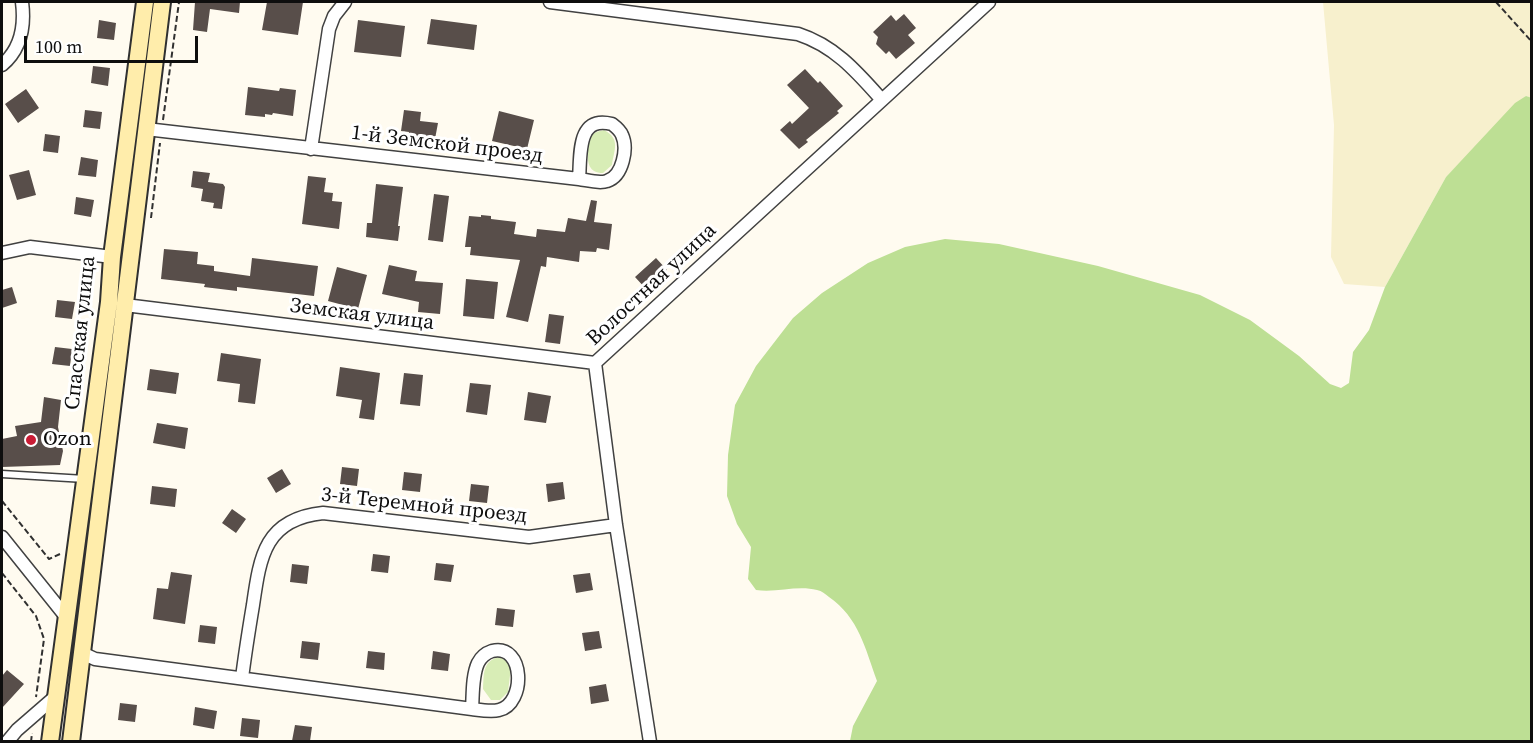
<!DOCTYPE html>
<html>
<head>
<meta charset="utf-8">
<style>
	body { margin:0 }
	#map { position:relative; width:1533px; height:743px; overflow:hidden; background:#fffbf0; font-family:"Source Serif 4",serif }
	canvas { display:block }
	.frame { position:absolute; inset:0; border:3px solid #0e0e0e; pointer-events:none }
	.scale { position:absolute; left:24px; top:36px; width:174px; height:27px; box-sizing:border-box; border:3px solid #0e0e0e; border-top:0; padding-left:8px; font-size:18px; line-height:21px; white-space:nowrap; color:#0e0e0e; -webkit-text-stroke:4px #fff; paint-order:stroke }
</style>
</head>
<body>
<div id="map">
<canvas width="1533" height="743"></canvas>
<div class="frame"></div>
<div class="scale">100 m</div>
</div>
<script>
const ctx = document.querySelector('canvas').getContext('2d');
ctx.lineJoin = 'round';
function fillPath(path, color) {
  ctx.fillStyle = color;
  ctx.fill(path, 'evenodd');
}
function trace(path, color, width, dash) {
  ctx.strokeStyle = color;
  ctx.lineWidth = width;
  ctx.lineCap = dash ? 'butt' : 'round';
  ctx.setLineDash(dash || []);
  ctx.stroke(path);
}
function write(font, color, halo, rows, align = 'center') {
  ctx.font = font + ' "Source Serif 4",serif';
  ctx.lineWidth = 6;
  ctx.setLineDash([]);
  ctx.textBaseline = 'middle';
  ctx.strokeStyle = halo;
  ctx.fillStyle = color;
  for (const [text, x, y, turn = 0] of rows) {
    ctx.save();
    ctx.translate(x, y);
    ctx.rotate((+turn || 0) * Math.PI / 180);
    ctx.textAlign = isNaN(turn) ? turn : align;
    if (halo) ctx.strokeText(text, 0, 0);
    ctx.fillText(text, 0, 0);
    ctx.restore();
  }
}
fillPath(new Path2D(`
	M1323 2H1531V98L1526 96 1446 177 1385 287 1344 284 1331 257 1334 125Z`), '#f7f0cd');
fillPath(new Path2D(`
	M604 130C621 139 614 150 612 165L603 173C589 173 587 163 588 150 589 146 589 140 591 136 594 132 600 131 604 130Z
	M499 657 507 661 511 667 508 692 500 700H491L483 689C484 675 482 661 499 657Z`), '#d8edb6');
fillPath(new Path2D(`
	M1526 96 1532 98 1531 741H850L853 726 877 681C865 648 859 618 829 597 825 594 822 591 817 590 797 585 777 593 756 590L748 579 751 547 737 524 727 496 728 455 735 405 756 366 793 318 822 293 868 263 905 247 945 239 999 244 1098 266 1200 295 1250 320 1299 356 1330 384 1341 388 1349 383 1353 352 1369 330 1385 287 1446 177 1515 103Z`), '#bddf94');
fillPath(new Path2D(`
	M195 2H240L239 13 210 9 207 32 193 30Z
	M267 2H303L298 35 262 30Z
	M904 14 916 28 908 35 915 43 896 59 889 51 886 54 876 44 878 37 873 32 891 15 896 21Z
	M431 19 477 25 474 50 427 44Z
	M99 20 116 23 114 40 97 38Z
	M358 20 405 26 401 57 354 52Z
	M93 66 110 68 108 86 91 83Z
	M805 69 818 83 820 81 843 106 837 111 839 113 806 140 808 142 799 149 780 130 790 121 792 124 809 108 787 85Z
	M248 87 279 91 280 88 296 90 293 116 273 113 272 115 265 114V117L245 115Z
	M26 89 39 108 18 123 5 104Z
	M85 110 102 112 100 129 83 127Z
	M404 110 421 112 420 121 438 123 435 139 421 137V142L408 140 409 132 401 131Z
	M499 111 534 120 527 149 492 141Z
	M45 134 60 136 58 153 43 151Z
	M81 157 98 160 96 177 78 175Z
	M29 170 36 195 17 200 9 175Z
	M193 171 210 173 208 182 223 184 225 187 222 209 213 208 214 203 201 201 203 189 191 187Z
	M308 176 326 178 324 192 333 193 332 201 342 202 339 229 302 224Z
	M376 184 403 187 398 226H400L398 241 366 237 367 223H372Z
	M434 194 449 196 443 242 428 240Z
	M76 197 94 200 91 217 74 214Z
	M591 200 597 201 594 222 612 224 609 250 597 248 596 252 580 251 579 262 547 257 546 267 541 266 528 322 506 317 520 260 470 255 471 247H465L469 216 481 217V215L491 216V219L516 222 514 234 536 237 537 229 565 232 568 218 586 221Z
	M164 249 198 252 197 264 214 266V271L250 276 252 258 318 266 314 296 237 287V291L204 287 205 284 161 279Z
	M656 258 667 270 646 289 635 277Z
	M389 265 417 271 415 281 443 283 440 314 418 312 419 302 382 294Z
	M337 267 367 275 358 309 328 301Z
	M466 279 498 282 494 319 463 316Z
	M12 287 17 303 2 308V290Z
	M57 300 75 302 72 319 55 317Z
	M549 314 564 316 560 344 545 342Z
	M55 347 72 349 70 366 52 364Z
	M221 353 261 359 255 404 238 402 240 384 217 381Z
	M340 367 380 373 374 420 359 418 362 400 336 396Z
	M150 369 179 373 176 394 147 390Z
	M404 373 423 375 420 406 400 404Z
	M470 383 491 385 487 415 466 412Z
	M528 392 551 396 546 423 524 420Z
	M44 397 61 400 58 427 63 451 60 465 2 467V439L17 436 15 426 41 422Z
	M157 423 188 428 185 449 153 443Z
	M342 467 359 469 357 486 340 484Z
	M282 469 291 484 276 493 267 478Z
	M404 472 422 474 420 492 402 490Z
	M563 482 565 499 548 502 546 484Z
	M471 484 489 486 487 503 469 501Z
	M152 486 177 489 175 507 150 504Z
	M232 509 246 519 236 533 222 523Z
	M373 554 390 556 388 573 371 571Z
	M436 563 454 565 451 582 434 580Z
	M292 564 309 566 307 584 290 582Z
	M171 572 192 575 185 624 153 619 157 588 168 589Z
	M590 573 593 590 576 593 573 575Z
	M497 608 515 610 513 627 495 625Z
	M200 625 217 627 215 644 198 642Z
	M599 631 602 648 585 651 582 633Z
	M302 641 320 643 318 660 300 658Z
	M368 651 385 653 384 670 366 668Z
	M433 651 450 654 448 671 431 669Z
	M7 670 24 684 2 708V676Z
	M606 684 609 701 591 704 589 687Z
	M120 703 137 705 135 722 118 720Z
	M195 707 217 711 214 729 193 725Z
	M242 718 260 720 258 738 240 736Z
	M295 725 312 727 310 741H292Z`), '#584e4a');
const lane = new Path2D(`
	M2 474 85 479`);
const street = new Path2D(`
	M550 2 798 34C835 46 857 72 882 100
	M2 65C21 49 25 25 22 2
	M146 129 579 179C581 156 576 115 612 124 616 127 620 130 622 135 628 148 623 176 607 181 599 184 587 180 579 179
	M311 149 329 29 334 16 345 2
	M2 253 30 247 112 257
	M125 305 595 363
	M595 363 989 2
	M595 363 616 525 650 742
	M2 537 67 618
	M82 653 95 659 472 709C480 710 491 712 499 710 526 704 525 643 492 651 486 653 481 657 478 663 472 676 473 695 472 709
	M242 678C245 654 249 629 253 605 260 556 265 519 323 513L529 537 616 525
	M7 742 17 730 55 697`);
const secondary = new Path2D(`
	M50 742 109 302 112 257 145 2
	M71 742 162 2`);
trace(lane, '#414141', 9);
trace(street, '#414141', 15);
trace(secondary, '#303030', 20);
trace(new Path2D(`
	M1496 2 1532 42
	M163 120 179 2
	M151 218 160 143
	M2 501 49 559 60 554
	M2 573 36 616 44 639 36 697
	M31 742 32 733`), '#303030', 2, [6, 3]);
trace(lane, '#fff', 6);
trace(street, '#fff', 12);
trace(secondary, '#ffedab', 16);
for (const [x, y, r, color] of [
	[31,440,6,"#c91c35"]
]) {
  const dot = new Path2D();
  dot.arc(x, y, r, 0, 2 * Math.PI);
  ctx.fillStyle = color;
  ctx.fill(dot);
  trace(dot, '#fff', 2);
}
write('21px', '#0e0e0e', '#fff', [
	["1-й Земской проезд",447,145,7],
	["Волостная улица",652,285,-43],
	["Земская улица",362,315,7],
	["Спасская улица",81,333,-84],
	["3-й Теремной проезд",424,506,6]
]);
write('21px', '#0e0e0e', '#fff', [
	["Ozon",43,440]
], 'left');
</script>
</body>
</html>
